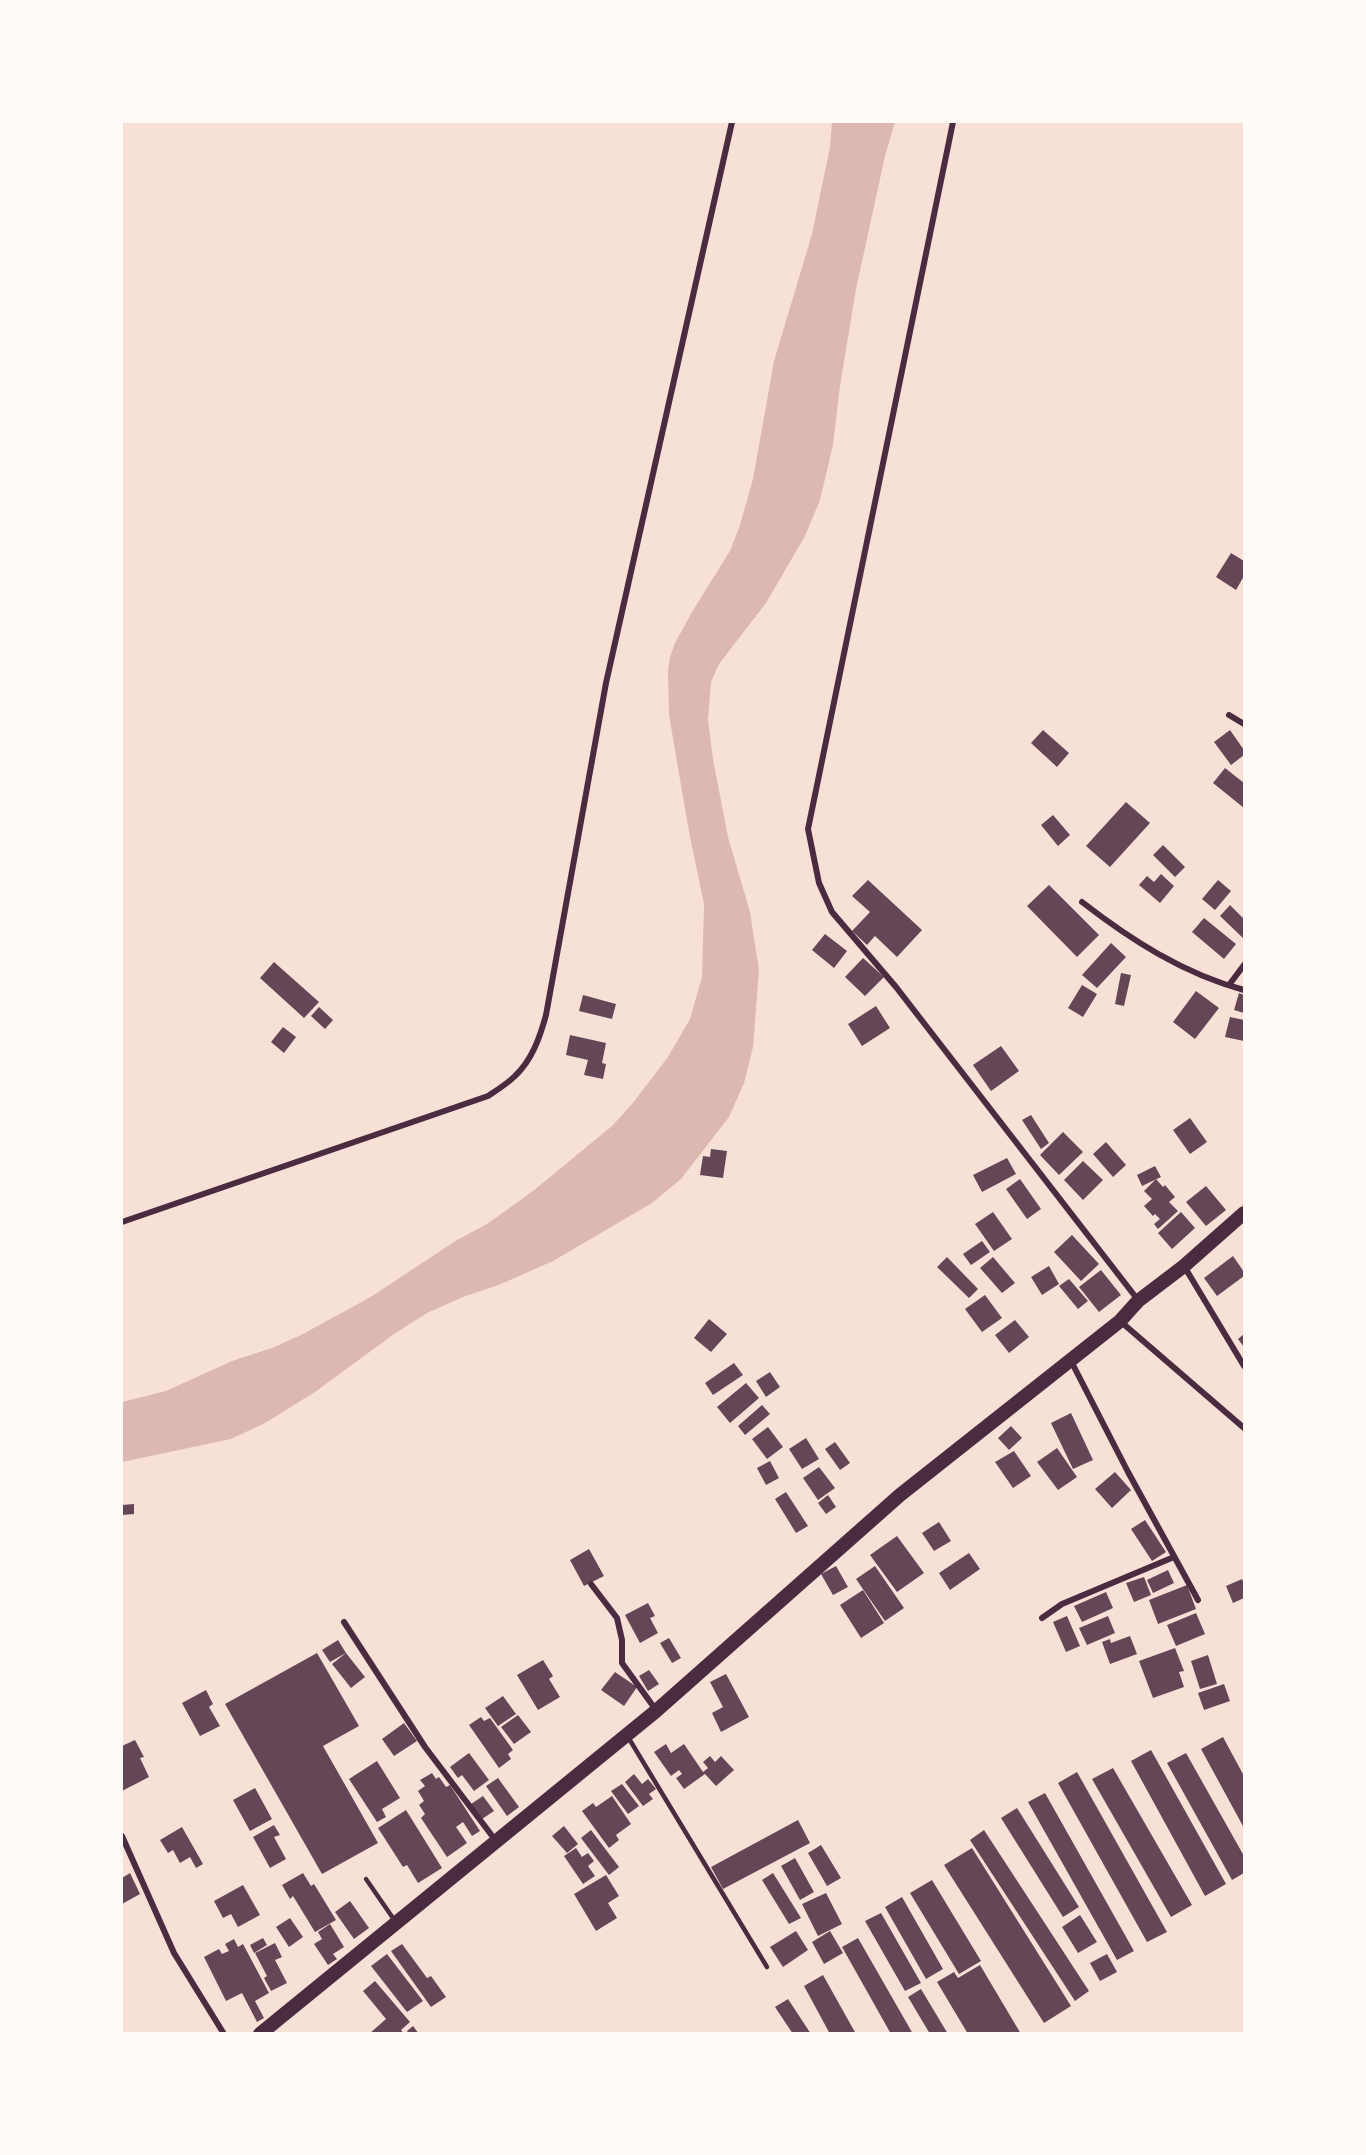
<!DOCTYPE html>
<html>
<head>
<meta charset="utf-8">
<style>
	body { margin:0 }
	#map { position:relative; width:1366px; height:2155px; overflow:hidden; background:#f7e1d7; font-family:Jost,sans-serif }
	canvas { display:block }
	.frame { position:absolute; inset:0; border:123px solid #fffaf5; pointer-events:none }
</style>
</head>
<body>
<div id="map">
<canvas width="1366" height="2155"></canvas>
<div class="frame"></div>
</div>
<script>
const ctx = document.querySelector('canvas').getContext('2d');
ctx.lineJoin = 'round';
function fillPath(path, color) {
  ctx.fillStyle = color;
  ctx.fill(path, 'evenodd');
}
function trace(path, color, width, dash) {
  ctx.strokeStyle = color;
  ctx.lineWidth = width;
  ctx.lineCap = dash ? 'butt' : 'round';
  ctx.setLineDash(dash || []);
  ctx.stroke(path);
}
fillPath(new Path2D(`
	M832 122H895L885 156 856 289 840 386 833 445 820 500 805 536 766 603 719 664 711 682 708 720 713 759 728 837 750 912 759 970 753 1047 744 1083 729 1117 681 1179 652 1203 553 1261 501 1284 463 1297 427 1313 394 1334 315 1392 265 1423 231 1439 122 1462V1402L166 1391 232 1361 272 1348 301 1335 369 1298 457 1240 487 1224 533 1191 612 1126 632 1104 668 1057 690 1019 702 977 704 904 689 832 669 715 668 671 670 657 675 643 692 612 730 551 740 525 753 479 774 361 812 234 830 147Z`), '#dcb8b0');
fillPath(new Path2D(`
	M1231 553 1244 561V576L1236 590 1216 577Z
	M1043 730 1069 753 1057 767 1031 743Z
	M1230 730 1244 750V755L1231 765 1214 742Z
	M1225 768 1244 783V808L1213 783Z
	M1126 802 1150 823 1110 867 1086 846Z
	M1053 815 1070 835 1058 846 1041 825Z
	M1163 845 1185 867 1175 877 1153 855Z
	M1161 874 1174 886 1160 903 1139 885 1147 876 1154 882Z
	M868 880 922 930 897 957 875 936 867 945 852 931 870 912 852 896Z
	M1218 880 1231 891 1215 910 1202 899Z
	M1049 885 1099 935 1077 957 1027 906Z
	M1230 905 1244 919V939L1220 916Z
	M1204 918 1236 944 1224 959 1192 932Z
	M825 934 847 951 834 968 812 950Z
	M1111 943 1126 957 1097 988 1082 975Z
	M863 958 884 977 865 996 845 977Z
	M274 962 319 1002 304 1018 260 978Z
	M1121 973 1131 975 1124 1006 1115 1004Z
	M1082 985 1097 994 1083 1017 1068 1008Z
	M1196 991 1219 1008 1195 1039 1173 1022Z
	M1239 993 1244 995V1013L1234 1010Z
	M583 995 616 1004 612 1019 579 1011Z
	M876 1006 890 1028 862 1046 848 1024Z
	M319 1007 333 1020 325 1029 311 1016Z
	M1230 1017 1244 1020V1041L1225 1037Z
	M283 1027 296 1037 284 1053 271 1042Z
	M570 1035 606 1043 602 1063 606 1064 603 1079 584 1075 588 1060 566 1055Z
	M1001 1046 1019 1071 991 1091 973 1065Z
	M1031 1115 1049 1143 1041 1149 1022 1120Z
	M1190 1118 1207 1142 1190 1154 1173 1130Z
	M1063 1132 1083 1152 1059 1175 1040 1155Z
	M1106 1142 1126 1165 1113 1177 1093 1154Z
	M711 1149 727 1151 723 1178 700 1175 703 1156 710 1157Z
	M1007 1158 1016 1174 982 1192 973 1175Z
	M1083 1161 1103 1180 1083 1200 1064 1180Z
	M1155 1166 1161 1177 1142 1186 1137 1175Z
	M1020 1179 1041 1209 1027 1219 1006 1189Z
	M1156 1179 1163 1187 1165 1185 1175 1197 1169 1202 1178 1211 1158 1229 1154 1224 1160 1219 1155 1214 1153 1216 1144 1206 1152 1199 1144 1191Z
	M1206 1186 1226 1210 1206 1226 1186 1202Z
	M993 1212 1012 1239 994 1251 975 1224Z
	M1181 1212 1195 1228 1172 1249 1158 1233Z
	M1072 1235 1099 1264 1081 1281 1054 1252Z
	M982 1241 990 1252 971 1265 963 1254Z
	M1233 1256 1244 1272V1276L1217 1296 1204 1278Z
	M947 1257 978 1289 969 1298 937 1267Z
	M993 1257 1015 1283 1002 1293 980 1268Z
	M1049 1266 1059 1284 1042 1295 1031 1277Z
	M1101 1270 1121 1295 1099 1312 1079 1287Z
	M1069 1279 1088 1301 1078 1309 1059 1286Z
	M985 1295 1002 1318 982 1332 965 1309Z
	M709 1319 727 1334 711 1352 694 1338Z
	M1015 1320 1029 1337 1009 1353 995 1335Z
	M1244 1334V1347L1238 1339Z
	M734 1363 743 1375 713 1395 705 1383Z
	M770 1372 780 1387 766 1397 756 1381Z
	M746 1383 759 1398 730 1423 717 1407Z
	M762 1405 770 1414 745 1435 738 1426Z
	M1071 1413 1093 1460 1073 1469 1051 1423Z
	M1011 1426 1022 1438 1009 1450 998 1438Z
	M768 1427 783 1447 767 1459 752 1439Z
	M806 1438 819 1459 802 1469 789 1449Z
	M835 1442 850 1463 840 1470 825 1449Z
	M1057 1448 1077 1477 1058 1490 1037 1462Z
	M1014 1451 1031 1476 1013 1488 995 1462Z
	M770 1461 779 1478 766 1485 757 1468Z
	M819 1467 835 1488 818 1500 803 1478Z
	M1115 1472 1131 1490 1112 1508 1095 1489Z
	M786 1492 808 1526 796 1533 775 1499Z
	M828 1495 836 1507 826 1514 818 1503Z
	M134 1504V1514L122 1515V1505Z
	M1145 1520 1166 1552 1152 1561 1131 1529Z
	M939 1522 951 1541 934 1551 922 1533Z
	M897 1536 924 1573 897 1592 870 1555Z
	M589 1549 604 1576 584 1586 570 1560Z
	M969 1553 980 1569 950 1590 939 1573Z
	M836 1566 848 1587 833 1595 821 1574Z
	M875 1566 904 1608 885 1621 856 1579Z
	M1168 1570 1174 1583 1153 1593 1147 1580Z
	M1144 1577 1151 1595 1134 1602 1126 1583Z
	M1242 1579 1244 1584V1598L1233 1603 1226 1586Z
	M1187 1585 1196 1609 1158 1624 1149 1600Z
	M863 1590 884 1623 861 1638 840 1605Z
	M1106 1592 1113 1608 1082 1622 1074 1606Z
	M648 1603 655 1616 650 1618 658 1633 640 1643 625 1615Z
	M1196 1613 1205 1634 1176 1646 1167 1625Z
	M1067 1616 1080 1646 1066 1652 1053 1622Z
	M1108 1616 1115 1633 1087 1645 1079 1628Z
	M1130 1636 1137 1654 1110 1664 1102 1642 1110 1639 1111 1643Z
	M669 1638 681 1658 672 1663 660 1643Z
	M338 1640 346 1653 330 1662 322 1650Z
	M1175 1648 1184 1671 1179 1672 1184 1687 1153 1698 1139 1661Z
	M317 1653 359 1726 323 1746 378 1843 322 1874 225 1704Z
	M346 1653 365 1677 351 1688 332 1664Z
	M1208 1655 1217 1684 1200 1689 1191 1661Z
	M543 1660 553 1676 549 1679 560 1697 538 1710 517 1675Z
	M649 1670 659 1684 648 1691 639 1676Z
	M615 1672 637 1687 624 1706 601 1690Z
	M726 1674 749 1717 721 1732 712 1713 723 1707 710 1682Z
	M1224 1684 1230 1701 1204 1710 1198 1693Z
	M206 1690 213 1704 209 1707 220 1726 200 1736 182 1703Z
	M503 1696 516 1714 498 1726 485 1708Z
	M518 1715 531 1732 514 1744 501 1727Z
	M481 1717 484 1721 490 1718 513 1750 508 1754 511 1759 499 1768 469 1725Z
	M404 1723 417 1741 394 1756 382 1739Z
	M1223 1737 1244 1776V1828L1201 1749Z
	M135 1740 144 1757 140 1758 149 1777 122 1791V1746Z
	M666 1744 671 1753 684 1744 703 1772 708 1768 703 1762 710 1756 715 1762 721 1756 734 1770 716 1786 705 1774 684 1789 676 1778 682 1774 679 1770 671 1776 654 1752Z
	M1151 1750 1226 1884 1205 1896 1131 1761Z
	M469 1753 489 1780 474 1791 462 1775 458 1778 450 1767Z
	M1186 1753 1244 1856V1873L1232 1880 1167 1763Z
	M377 1761 400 1798 382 1809 386 1817 377 1822 349 1779Z
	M1113 1768 1192 1905 1171 1917 1092 1779Z
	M1077 1772 1167 1932 1147 1942 1058 1783Z
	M432 1773 436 1779 439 1777 446 1787 450 1785 480 1831 472 1836 463 1822 456 1827 467 1843 447 1857 421 1818 425 1814 419 1805 424 1801 418 1791 425 1786 420 1780Z
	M634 1774 642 1784 648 1779 656 1789 649 1794 653 1799 643 1806 625 1782Z
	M498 1778 519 1807 507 1816 486 1786Z
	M622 1784 639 1806 628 1814 611 1791Z
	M255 1788 272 1819 250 1831 233 1800Z
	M1045 1793 1134 1951 1117 1960 1028 1802Z
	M483 1796 494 1811 482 1819 471 1804Z
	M612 1796 631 1824 616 1835 619 1840 609 1848 582 1811 593 1803 596 1807Z
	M1017 1808 1079 1907 1063 1917 1001 1818Z
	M406 1810 442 1868 418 1883 407 1865 403 1867 378 1828Z
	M798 1820 810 1843 723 1889 711 1867Z
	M274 1825 280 1835 274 1837 286 1859 270 1868 253 1837Z
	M564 1826 578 1844 567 1853 552 1836Z
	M182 1827 203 1864 196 1868 190 1857 180 1863 173 1850 168 1853 160 1840Z
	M591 1830 619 1867 609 1875 581 1838Z
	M984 1830 1089 1991 1075 2001 970 1840Z
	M821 1845 841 1878 827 1886 808 1853Z
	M576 1848 582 1857 588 1853 594 1861 588 1866 595 1876 583 1884 564 1856Z
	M972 1848 1071 2006 1044 2023 944 1865Z
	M795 1858 814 1892 800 1900 781 1866Z
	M130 1873 140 1894 122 1904V1878Z
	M303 1873 311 1886 314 1884 336 1920 315 1932 293 1896 290 1899 282 1885Z
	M773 1873 801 1918 789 1924 762 1880Z
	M606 1875 619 1896 608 1903 617 1918 596 1931 574 1894Z
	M932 1880 981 1961 959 1974 910 1893Z
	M243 1885 260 1915 238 1927 231 1914 223 1918 214 1901Z
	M826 1893 842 1924 818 1936 802 1904Z
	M902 1897 943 1969 926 1979 885 1907Z
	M350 1901 369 1928 354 1939 335 1912Z
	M881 1913 921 1983 905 1991 865 1921Z
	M1080 1915 1097 1942 1078 1953 1062 1927Z
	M290 1918 303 1937 289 1947 276 1927Z
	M330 1924 344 1947 333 1954 337 1959 328 1965 314 1944 322 1939 318 1932Z
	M796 1931 808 1950 783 1967 770 1947Z
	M830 1931 843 1953 824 1964 812 1942Z
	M263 1938 267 1945 254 1953 250 1945Z
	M858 1938 913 2034H891L842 1947Z
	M234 1939 238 1947 243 1944 269 1993 255 2001 264 2018 257 2022 242 1993 226 2001 204 1957 219 1949 222 1954 229 1951 225 1944Z
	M275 1943 282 1957 275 1960 287 1983 271 1991 264 1978 267 1976 255 1953Z
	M402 1944 427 1978 431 1976 446 1997 431 2007 391 1951Z
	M387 1954 423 2001 407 2012 371 1966Z
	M1107 1954 1117 1972 1100 1981 1090 1963Z
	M980 1965 1021 2034H968L937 1982 954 1972 958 1978Z
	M823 1975 856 2034H830L804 1986Z
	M375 1981 410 2022 401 2030 404 2034H369L386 2019 363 1991Z
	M921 1989 948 2034H930L908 1997Z
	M788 1999 811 2034H793L775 2007Z
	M413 2026 419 2034H409L407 2031Z`), '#644757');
trace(new Path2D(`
	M628 1737 767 1967
	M366 1879 395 1921`), '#4a2c40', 4.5);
trace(new Path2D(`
	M953 122 808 829 819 883 832 912 896 987 1138 1300
	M1229 715 1244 724
	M1082 902C1131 940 1184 974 1244 990
	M1229 985 1244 965
	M122 1222 488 1096C497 1090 507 1084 515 1076 532 1060 540 1037 546 1015L606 683 732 122
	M1184 1266 1244 1366
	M1120 1321 1244 1428
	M1071 1361 1128 1472 1198 1600
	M591 1584 617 1618 622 1640V1663L656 1710
	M1042 1618 1062 1604 1174 1557
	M344 1622 425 1747 496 1841
	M122 1836 174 1953 224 2034`), '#4a2c40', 6);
trace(new Path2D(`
	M260 2034 656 1711 900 1495 1120 1321 1138 1301 1184 1266 1244 1213`), '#4a2c40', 14);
</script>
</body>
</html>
